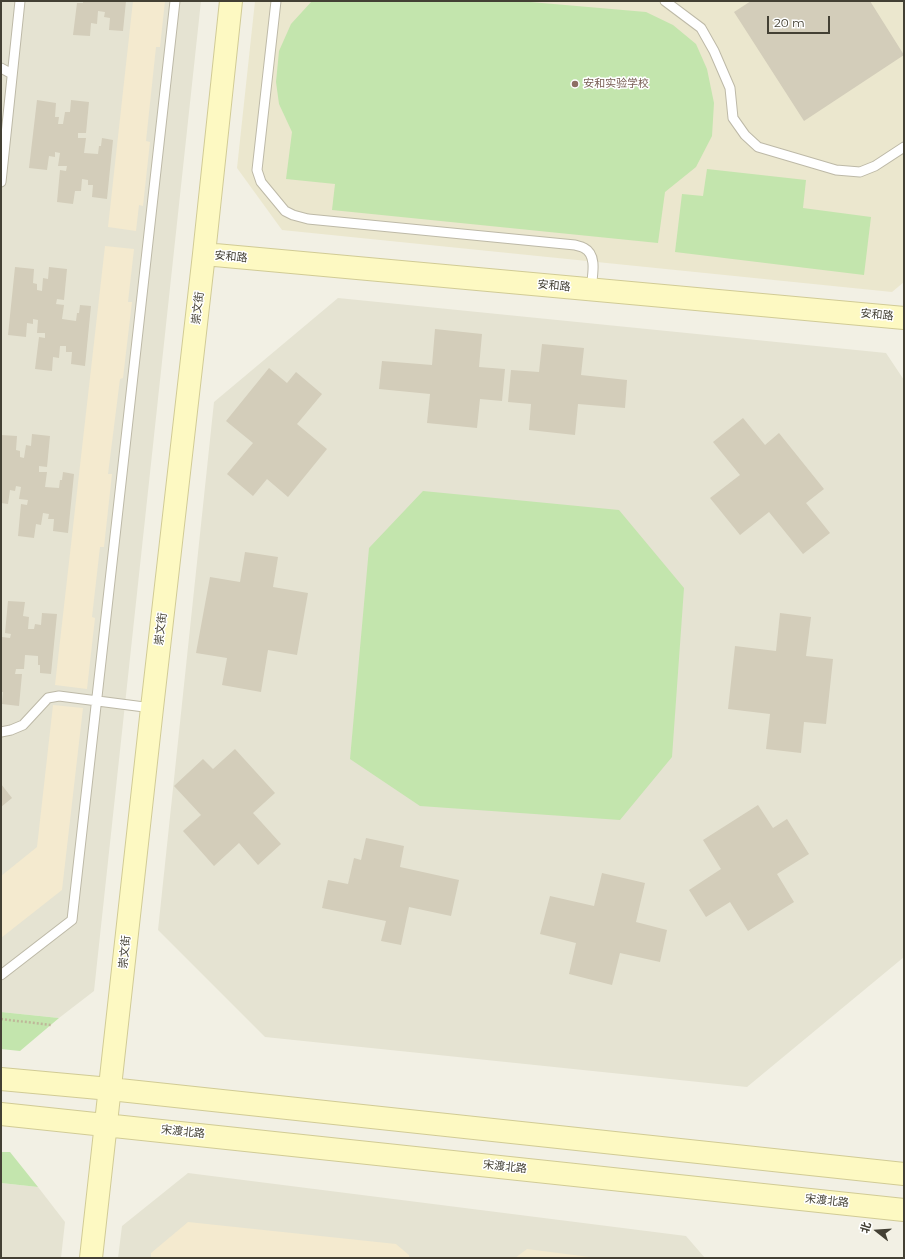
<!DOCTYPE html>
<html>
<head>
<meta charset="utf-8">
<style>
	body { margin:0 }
	#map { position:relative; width:905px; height:1259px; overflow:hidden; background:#f2f0e4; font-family:Montserrat,"Noto Sans SC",sans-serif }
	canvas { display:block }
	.frame { position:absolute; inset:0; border:2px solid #434034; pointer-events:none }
	.north { position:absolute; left:857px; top:1211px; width:40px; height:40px; -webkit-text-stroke:3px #fff; paint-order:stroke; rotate:287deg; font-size:11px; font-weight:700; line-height:16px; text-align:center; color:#434034 }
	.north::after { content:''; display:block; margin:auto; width:14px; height:18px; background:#434034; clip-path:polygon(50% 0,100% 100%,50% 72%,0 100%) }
	.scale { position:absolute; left:767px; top:16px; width:63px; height:18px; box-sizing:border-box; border:2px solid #434034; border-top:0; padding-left:5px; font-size:12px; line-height:14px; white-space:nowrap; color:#434034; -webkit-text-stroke:3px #fff; paint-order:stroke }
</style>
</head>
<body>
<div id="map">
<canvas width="905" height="1259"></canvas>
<div class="frame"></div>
<div class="north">北</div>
<div class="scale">20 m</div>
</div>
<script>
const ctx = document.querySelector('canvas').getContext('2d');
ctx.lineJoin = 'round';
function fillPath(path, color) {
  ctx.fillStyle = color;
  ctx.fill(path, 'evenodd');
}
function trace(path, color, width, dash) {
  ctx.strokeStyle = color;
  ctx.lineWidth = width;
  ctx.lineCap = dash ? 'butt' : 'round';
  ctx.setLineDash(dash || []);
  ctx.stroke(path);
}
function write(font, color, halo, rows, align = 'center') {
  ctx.font = font + ' Montserrat,"Noto Sans SC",sans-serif';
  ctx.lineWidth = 3;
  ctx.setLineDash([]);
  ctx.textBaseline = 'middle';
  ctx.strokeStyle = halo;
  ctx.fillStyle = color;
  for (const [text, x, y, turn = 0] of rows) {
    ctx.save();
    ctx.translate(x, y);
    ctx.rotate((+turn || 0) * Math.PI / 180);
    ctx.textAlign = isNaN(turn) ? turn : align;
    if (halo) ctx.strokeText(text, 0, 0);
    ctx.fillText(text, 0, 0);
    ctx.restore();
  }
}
fillPath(new Path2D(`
	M1 1H201L94 991 59 1018 1 1012Z
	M338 298 886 353 904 380V957L747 1087 265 1037 158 930 214 402Z
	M188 1173 686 1236 705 1258H118L122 1226Z
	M1 1183 38 1187 65 1222 61 1258H1Z`), '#e5e3d2');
fillPath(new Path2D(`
	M133 1H165L160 47H156L146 141 150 142 143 206 139 205 136 231 108 227Z
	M105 246 134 249 128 302H132L123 378 120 379 108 474H112L104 547H100L92 617 95 618 87 689 55 685Z
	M53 705 83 708 62 890 1 938V876L37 847Z
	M188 1222 396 1244 409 1255V1258H151V1253Z
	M527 1249 597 1258H515Z`), '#f4eacf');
fillPath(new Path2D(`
	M255 1H904V282L892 292 282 230 237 168Z`), '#ebe7ce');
fillPath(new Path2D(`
	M312 1H519L646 12 673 25 696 44 707 69 714 103 712 136 696 167 665 192 658 243 332 210 335 184 286 179 292 132 279 104 276 82 279 51 291 24Z
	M707 169 806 180 803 208 871 217 864 275 675 252 682 194 703 196Z
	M423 491 619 510 684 588 672 757 620 820 420 806 350 759 369 548Z
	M1 1012 59 1018 20 1051 1 1049Z
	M1 1152H10L38 1187 1 1183Z`), '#c3e5ad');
fillPath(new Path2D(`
	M83 1H126L123 31 109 30 110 18 104 17 105 12 98 11 97 24 91 23 90 36 73 35 77 3H83Z
	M751 1H870L904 55 804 121 734 12Z
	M37 100 56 103 55 117H59L58 124H63L65 112H70L71 100 89 102 86 133H78V138H86L84 153 98 154 99 146H101L102 138 113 140 107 199 92 197 93 185H88V180L82 179 81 191H75L73 204 57 202 60 170 66 171 67 166H58L60 153 55 152V157L49 156 47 170 29 168Z
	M15 267 34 269 33 283 37 284V290L42 291 43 278 48 279 49 267 67 269 64 300 57 299 56 304 64 305 62 319 76 321 77 313H79L80 305 91 306 85 366 71 364 72 352H66V346H60L59 358 53 357 52 371 35 369 39 337 45 338V333H37L38 320 33 319V324L27 323 26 337 8 335Z
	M435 329 482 334 479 367 505 369 502 401 480 399 477 428 427 423 430 394 379 389 382 361 432 365Z
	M542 344 584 348 581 375 627 380 625 408 578 404 575 435 529 430 531 404 508 402 511 370 539 372Z
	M269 368 287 383 296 372 322 394 297 424 327 449 288 497 267 479 253 496 227 474 253 443 226 421Z
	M743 418 765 445 779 433 824 489 806 503 830 533 803 554 769 512 740 535 710 498 740 475 713 442Z
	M32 434 50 436 47 467 39 466V472H47L45 487 59 488 60 480H62L63 472 74 474 68 533 53 531 54 519H48L49 514 43 513 41 525 36 524 34 538 18 536 21 504 27 505 28 500 19 499 21 487 16 486 15 491 10 490 8 504 1 503V435L17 436 16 450 20 451V457L24 458 26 445 31 446Z
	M245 552 278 557 273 587 308 593 297 655 268 650 261 692 222 685 227 658 196 653 210 577 240 582Z
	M8 601 25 602 23 616 29 617 28 629H34L35 624 41 625 42 613 57 614 51 674 40 673V665H38V656L25 655 24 669H16L15 674H22L19 706 2 704 3 692H1V650L2 637 10 638 11 634 5 633Z
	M780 613 811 617 806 656 833 659 826 724 804 722 801 753 766 749 770 714 728 709 735 646 776 651Z
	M235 749 275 793 253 813 281 844 258 865 239 843 214 866 183 831 201 815 174 786 203 759 213 769Z
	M1 784 12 798 1 807Z
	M758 805 773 828 787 819 809 854 777 874 794 902 748 931 730 902 706 917 689 890 721 869 703 840Z
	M366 838 404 846 400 867 459 880 451 916 409 907 401 945 381 941 386 921 322 908 328 880 348 884 354 858 361 860Z
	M602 873 645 883 636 922 667 930 660 962 620 953 612 985 569 974 576 943 540 934 550 896 594 906Z`), '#d3cdba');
const lane = new Path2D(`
	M276 1 257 170 261 182 285 211 293 215 308 219 575 245C578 246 581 246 584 248 598 255 592 277 591 289
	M665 1 701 28 714 51 730 88 733 118 745 135 758 147 836 170 860 172 875 166 904 147
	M1 68 12 74
	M1 182 20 1
	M1 732 11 730 23 725 48 698 59 696 152 708
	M1 975 72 920 175 1`);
const secondary = new Path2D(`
	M204 254 904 318
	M1 1079 110 1089 904 1174
	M1 1114 904 1210
	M91 1258 152 708 204 254 231 1`);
trace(lane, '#bdb9a7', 11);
trace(secondary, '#d1cb95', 24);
trace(new Path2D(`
	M1 1019 51 1025`), '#beb799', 2.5, [2, 2]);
trace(lane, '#fff', 9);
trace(secondary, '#fdf9c2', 22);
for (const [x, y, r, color] of [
	[575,84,4,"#8d6e63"]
]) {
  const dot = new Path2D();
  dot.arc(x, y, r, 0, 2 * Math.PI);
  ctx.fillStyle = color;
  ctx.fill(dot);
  trace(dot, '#fff', 1.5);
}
write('11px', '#785e54', '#fff', [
	["安和实验学校",583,84]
], 'left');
write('11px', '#434034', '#fff', [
	["安和路",231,257,5],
	["安和路",554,286,5],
	["崇文街",198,308,-83],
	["安和路",877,315,5],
	["崇文街",161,629,-83],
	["崇文街",125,952,-84],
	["宋渡北路",183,1132,6],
	["宋渡北路",505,1167,6],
	["宋渡北路",827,1201,6]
]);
</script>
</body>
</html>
